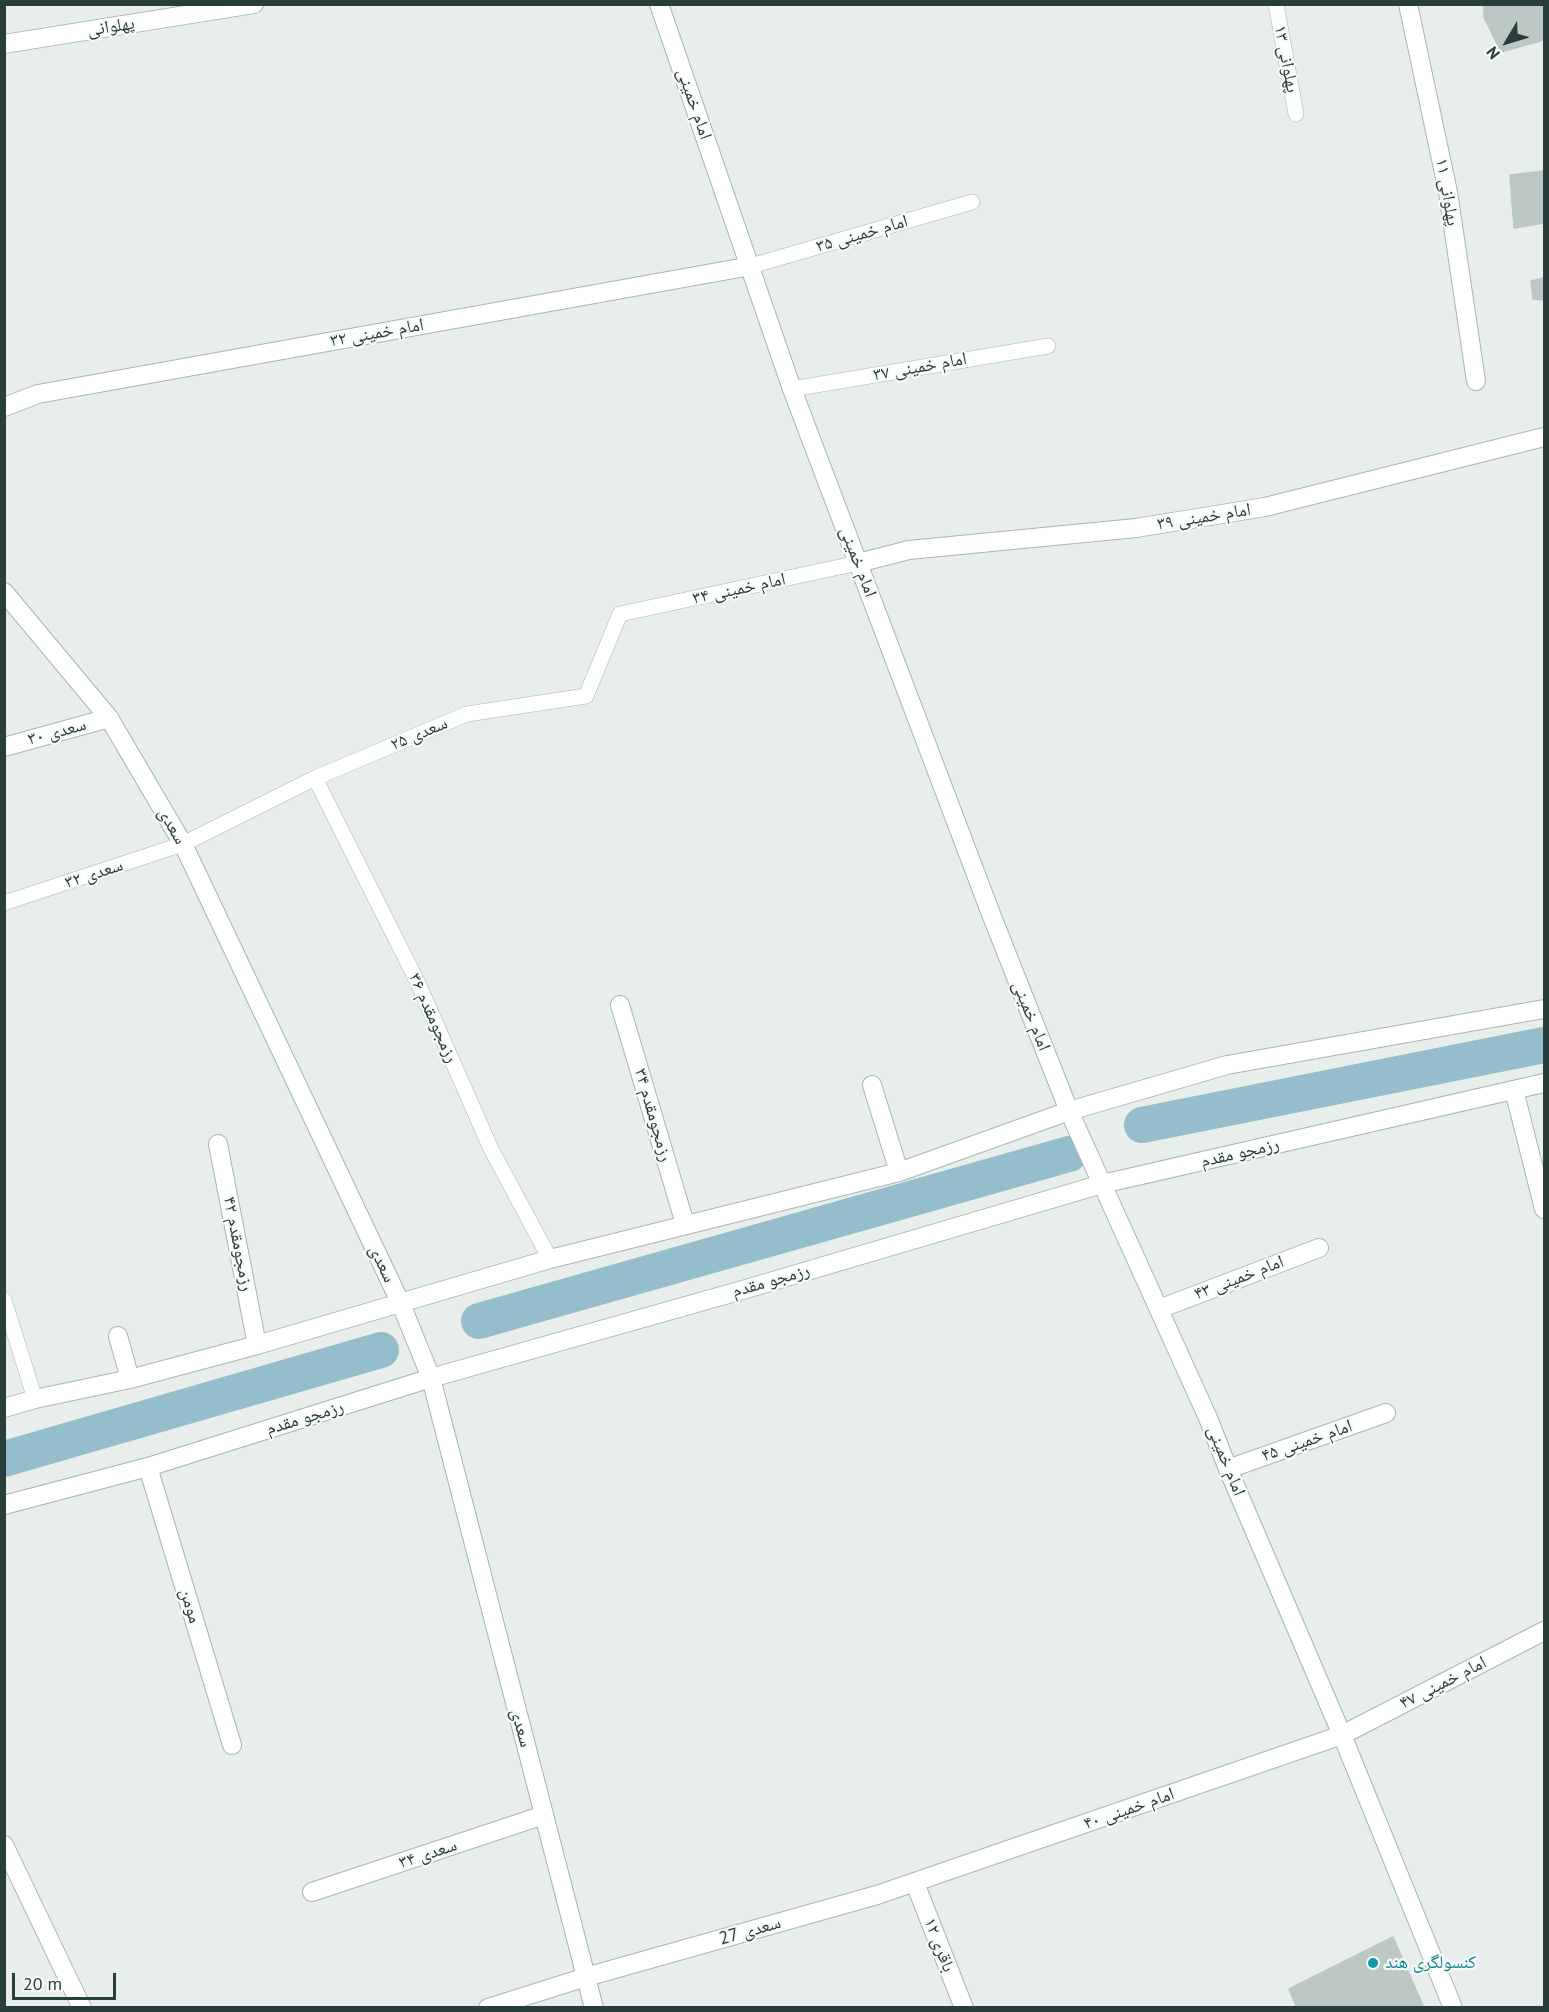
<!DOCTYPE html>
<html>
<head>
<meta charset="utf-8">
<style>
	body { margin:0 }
	#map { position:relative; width:1549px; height:2012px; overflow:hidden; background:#e7eeeb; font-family:"PT Sans",sans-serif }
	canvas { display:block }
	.frame { position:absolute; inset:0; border:6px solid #273e3a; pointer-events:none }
	.north { position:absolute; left:1477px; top:12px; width:60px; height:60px; -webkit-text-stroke:4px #f7faf9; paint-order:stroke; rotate:232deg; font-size:16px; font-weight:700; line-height:24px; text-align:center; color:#273e3a }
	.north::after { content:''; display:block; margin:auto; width:21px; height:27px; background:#273e3a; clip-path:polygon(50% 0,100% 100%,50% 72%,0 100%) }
	.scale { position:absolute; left:12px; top:1973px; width:104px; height:27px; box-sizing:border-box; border:3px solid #273e3a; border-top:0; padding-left:8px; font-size:18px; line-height:21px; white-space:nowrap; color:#273e3a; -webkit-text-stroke:4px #f7faf9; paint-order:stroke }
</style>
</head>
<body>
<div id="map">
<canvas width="1549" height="2012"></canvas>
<div class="frame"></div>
<div class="north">N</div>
<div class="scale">20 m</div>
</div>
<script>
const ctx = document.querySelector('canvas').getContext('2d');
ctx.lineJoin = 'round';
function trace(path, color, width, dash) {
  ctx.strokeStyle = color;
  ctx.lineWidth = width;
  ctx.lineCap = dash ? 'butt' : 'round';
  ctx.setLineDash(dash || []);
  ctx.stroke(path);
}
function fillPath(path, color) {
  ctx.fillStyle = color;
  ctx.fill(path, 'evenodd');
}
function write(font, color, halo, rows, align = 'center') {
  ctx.font = font + ' "PT Sans","Noto Naskh Arabic",sans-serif';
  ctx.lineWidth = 4.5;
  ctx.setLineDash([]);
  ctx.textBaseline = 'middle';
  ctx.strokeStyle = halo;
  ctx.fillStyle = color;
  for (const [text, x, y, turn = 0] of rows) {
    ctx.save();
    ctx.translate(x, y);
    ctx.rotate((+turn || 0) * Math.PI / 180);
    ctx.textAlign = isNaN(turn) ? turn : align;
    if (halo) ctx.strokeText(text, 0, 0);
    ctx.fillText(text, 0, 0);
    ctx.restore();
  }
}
trace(new Path2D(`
	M1142 1125 1544 1045
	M479 1321 1069 1154
	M4 1459 381 1350`), '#96bdcc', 36);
const building = new Path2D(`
	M1484 4H1544V40L1501 52 1484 17Z
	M1544 171V223L1514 228 1510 175Z
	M1544 278V300L1533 299 1531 281Z
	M1393 1937 1424 2008H1297L1289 1989Z`);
fillPath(building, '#bcc8c5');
trace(building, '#bac7c3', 1.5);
const lane = new Path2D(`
	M1276 4 1296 114
	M751 266 972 202
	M792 389 1048 346
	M315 778 417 981 491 1149 550 1259
	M4 903 183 844 315 778 467 714 586 696 620 614 858 563
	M4 1300 35 1399`);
const street = new Path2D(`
	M1408 4 1448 192 1476 381
	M4 407 38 394 751 266
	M858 563 909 550 1136 528 1265 507 1544 437
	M4 747 109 718
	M620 1005 685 1224
	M872 1085 899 1172
	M1514 1090 1544 1209
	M218 1144 257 1345
	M1159 1309 1319 1248
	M118 1336 130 1379
	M4 1408 35 1399 130 1379 257 1345 550 1259 899 1172 1069 1111 1227 1065 1544 1009
	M148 1467 232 1745
	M1228 1469 1386 1413
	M4 1845 82 2008
	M915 1883 964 2008
	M312 1892 544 1815
	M488 2008 586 1977 877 1895 1342 1735 1544 1631`);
const secondary = new Path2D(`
	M659 4 792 389 991 914 1069 1111 1208 1418 1228 1469 1342 1735 1453 2008
	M4 44 254 4
	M4 592 109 718 183 844 401 1304 431 1378 594 2008
	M4 1505 148 1467 431 1378 746 1289 1102 1184 1544 1083`);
trace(lane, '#aab6b2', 16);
trace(street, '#aab6b2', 20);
trace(secondary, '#a3b5b1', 20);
trace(lane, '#fff', 15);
trace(street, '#fff', 18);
trace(secondary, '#fff', 18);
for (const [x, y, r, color] of [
	[1373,1963,6,"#0f9aa8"]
]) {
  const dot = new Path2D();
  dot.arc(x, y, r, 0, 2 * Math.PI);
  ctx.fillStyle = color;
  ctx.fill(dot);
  trace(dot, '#f7faf9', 2);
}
write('18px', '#273e3a', '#f7faf9', [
	["پهلوانی",111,27,-9],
	["پهلوانی ۱۳",1286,59,79],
	["امام خمینی",694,104,71],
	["پهلوانی ۱۱",1447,192,80],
	["امام خمینی ۳۵",862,234,-16],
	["امام خمینی ۳۲",377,333,-10],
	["امام خمینی ۳۷",920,367,-10],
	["امام خمینی ۳۹",1204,517,-9],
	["امام خمینی",858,562,69],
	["امام خمینی ۳۴",739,589,-12],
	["سعدی ۳۰",57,732,-15],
	["سعدی ۲۵",419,734,-23],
	["سعدی",172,826,60],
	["سعدی ۳۲",94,874,-18],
	["امام خمینی",1031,1016,68],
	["رزمجومقدم ۳۶",433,1018,66],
	["رزمجومقدم ۳۴",653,1115,74],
	["رزمجو مقدم",1240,1153,-13],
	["رزمجومقدم ۴۲",238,1244,79],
	["سعدی",382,1264,65],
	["امام خمینی ۴۳",1239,1278,-21],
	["رزمجو مقدم",771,1281,-16],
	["رزمجو مقدم",305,1418,-17],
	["امام خمینی ۴۵",1307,1441,-19],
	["امام خمینی",1226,1461,68],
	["مومن",190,1606,73],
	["امام خمینی ۴۷",1443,1683,-27],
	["سعدی",521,1728,75],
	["امام خمینی ۴۰",1129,1809,-19],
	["سعدی ۳۴",428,1854,-18],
	["سعدی 27",750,1931,-16],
	["باقری ۱۲",939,1945,69]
]);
write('18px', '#0d838f', '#f7faf9', [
	["کنسولگری هند",1385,1963]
], 'left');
</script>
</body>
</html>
